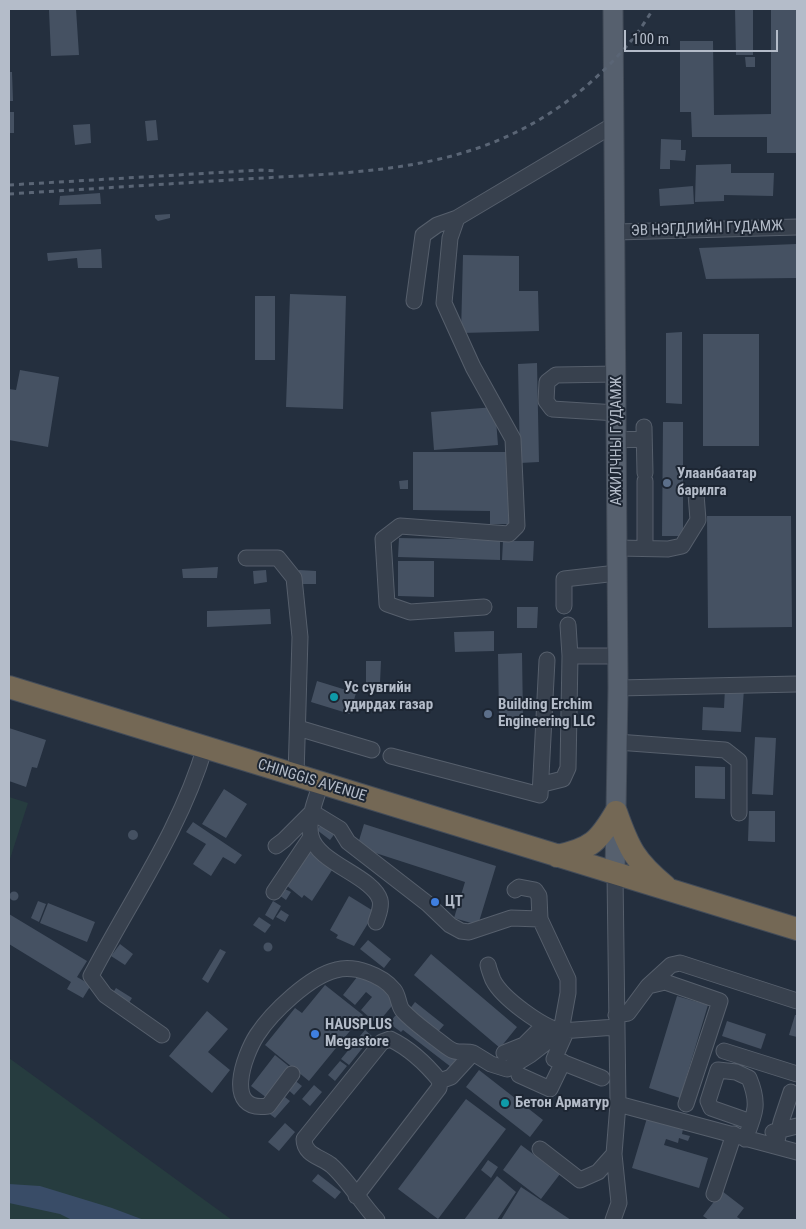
<!DOCTYPE html>
<html>
<head>
<meta charset="utf-8">
<style>
	body { margin:0 }
	#map { position:relative; width:806px; height:1229px; overflow:hidden; background:#242f3e; font-family:"Roboto Condensed",sans-serif }
	canvas { display:block }
	.frame { position:absolute; inset:0; border:10px solid #b4bcc9; pointer-events:none }
	.scale { position:absolute; left:624px; top:30px; width:154px; height:22px; box-sizing:border-box; border:2px solid #b4bcc9; border-top:0; padding-left:6px; font-size:15px; line-height:18px; white-space:nowrap; color:#b4bcc9; -webkit-text-stroke:4px #1d2633; paint-order:stroke }
</style>
</head>
<body>
<div id="map">
<canvas width="806" height="1229"></canvas>
<div class="frame"></div>
<div class="scale">100 m</div>
</div>
<script>
const ctx = document.querySelector('canvas').getContext('2d');
ctx.lineJoin = 'round';
function fillPath(path, color) {
  ctx.fillStyle = color;
  ctx.fill(path, 'evenodd');
}
function trace(path, color, width, dash) {
  ctx.strokeStyle = color;
  ctx.lineWidth = width;
  ctx.lineCap = dash ? 'butt' : 'round';
  ctx.setLineDash(dash || []);
  ctx.stroke(path);
}
function write(font, color, halo, rows, align = 'center') {
  ctx.font = font + ' "Roboto Condensed",sans-serif';
  ctx.lineWidth = 4;
  ctx.setLineDash([]);
  ctx.textBaseline = 'middle';
  ctx.strokeStyle = halo;
  ctx.fillStyle = color;
  for (const [text, x, y, turn = 0] of rows) {
    ctx.save();
    ctx.translate(x, y);
    ctx.rotate((+turn || 0) * Math.PI / 180);
    ctx.textAlign = isNaN(turn) ? turn : align;
    if (halo) ctx.strokeText(text, 0, 0);
    ctx.fillText(text, 0, 0);
    ctx.restore();
  }
}
fillPath(new Path2D(`
	M9 797 28 803 9 862Z
	M9 1058 232 1220H9Z`), '#263c3f');
fillPath(new Path2D(`
	M9 1184 40 1186 112 1208 144 1220H72L60 1214 9 1203Z`), '#394c67');
fillPath(new Path2D(`
	M76 9 79 55 51 56 49 10Z
	M735 9H753V55H736Z
	M771 9H797V153H767V137H692L691 112H680V41H713L714 115 771 114Z
	M745 57H755V67H746Z
	M9 72H12L13 101H9Z
	M9 112H14V133H9Z
	M156 120 158 140 147 141 145 121Z
	M90 124 91 143 75 145 73 125Z
	M661 139 681 140V150H686L685 161 670 160V169H660Z
	M731 164V173H774L773 196 724 195V201L695 202 696 165Z
	M693 186 694 204 660 206 659 189Z
	M100 193 101 204 59 205 60 196Z
	M170 214V218L158 221 155 218V215Z
	M796 244V278L706 279 699 248Z
	M101 249 102 268H78L77 258 48 261 47 253Z
	M463 255 519 256V291H538L539 331 461 333Z
	M290 294 346 296 343 409 286 407Z
	M255 296H275V360H255Z
	M682 332V404L666 403V333Z
	M703 334H759V446H703Z
	M537 363 539 462 520 463 518 364Z
	M20 370 59 377 48 447 9 440V389L16 390Z
	M495 407 498 445 434 450 431 412Z
	M663 422H683V536H662Z
	M413 452H509V524H490V511L413 510Z
	M408 480V489H400L399 481Z
	M707 516H791L792 627 708 628Z
	M399 538 500 540V560L398 557Z
	M503 541H534L533 561 502 560Z
	M398 561H434V597L398 596Z
	M218 567 217 578H183L182 569Z
	M266 570 267 582 254 584 253 571Z
	M299 570 316 571V584H299Z
	M517 607H538L537 628H517Z
	M270 609 271 624 207 627V611Z
	M494 631V651L455 652 454 632Z
	M522 653 523 718 499 719 498 654Z
	M366 661H381L380 683H366Z
	M317 681 356 693 350 714 311 702Z
	M725 688 744 689 741 732 702 730 703 707 724 708Z
	M9 728 46 740 37 768 32 767 26 787 9 781Z
	M755 737 776 738 773 795 752 794Z
	M695 766 725 767V799L695 798Z
	M224 789 247 804 226 838 202 824Z
	M749 811H775V842L748 841Z
	M193 822 242 855 235 864 223 857 211 876 193 864 206 844 186 832Z
	M323 822 336 832 330 840 317 830Z
	M364 824 496 866 478 925 454 918 465 882 357 847Z
	M128 835a5 5 0 1 1 10 0a5 5 0 1 1-10 0Z
	M307 851 334 867 312 901 304 895 302 898 286 885Z
	M283 888 291 892 286 900 279 895Z
	M9.5 896a4.5 4.5 0 1 1 9 0a4.5 4.5 0 1 1-9 0Z
	M349 896 375 912 354 946 336 938 338 935 330 930Z
	M38 901 46 904 39 922 31 918Z
	M273 901 281 906 273 920 265 915Z
	M48 903 95 922 87 942 40 923Z
	M281 910 289 915 285 922 276 917Z
	M9 914 87 961 77 977 91 985 83 998 67 989 71 982 9 944Z
	M259 917 271 925 265 933 253 925Z
	M368 940 391 959 384 968 360 949Z
	M263.5 947a4.5 4.5 0 1 1 9 0a4.5 4.5 0 1 1-9 0Z
	M120 944 133 954 125 965 111 956Z
	M220 949 226 952 208 983 202 979Z
	M431 954 517 1027 500 1048 414 975Z
	M361 972 396 1001 377 1024 361 1010 372 997 366 992 355 1005 343 995Z
	M325 985 363 1015 309 1081 265 1045 295 1008 302 1013Z
	M116 988 132 998 127 1006 111 996Z
	M677 996 708 1005 680 1098 649 1088Z
	M415 1002 444 1025 437 1033 409 1010Z
	M207 1011 228 1029 208 1052 230 1070 212 1093 169 1056Z
	M401 1015 457 1059 451 1067 403 1030 401 1032 389 1023 395 1016Z
	M795 1015H797V1037L789 1035Z
	M727 1021 766 1034 761 1049 722 1036Z
	M365 1030 372 1036 349 1065 341 1059Z
	M275 1055 291 1068 267 1098 251 1086Z
	M340 1061 347 1066 335 1081 328 1075Z
	M479 1070 543 1120 530 1137 466 1087Z
	M293 1079 302 1086 294 1095 286 1088Z
	M314 1085 322 1092 310 1106 302 1099Z
	M281 1094 290 1101 275 1118 267 1112Z
	M466 1099 506 1129 438 1219 398 1189Z
	M647 1118 683 1129 682 1134 690 1136 688 1141 679 1138 678 1143 666 1139 664 1145 708 1158 699 1188 632 1168Z
	M285 1123 295 1132 279 1151 268 1142Z
	M521 1145 560 1174 541 1199 503 1170Z
	M488 1160 498 1167 491 1178 481 1170Z
	M318 1174 341 1192 335 1199 312 1181Z
	M497 1176 516 1192 497 1220H464Z
	M521 1187 571 1220H501Z
	M722 1191 744 1208 737 1217 742 1220H709L703 1216Z`), '#455162');
const minor = new Path2D(`
	M457 218 450 238 444 303 473 367 513 439 517 526 509 534 400 526 383 539 387 604 410 612 484 607
	M616 232 797 227
	M414 301 423 235 437 225 457 218 615 124
	M617 374 556 375 547 382 546 401 552 409 617 413
	M644 427 645 473
	M617 440 644 439
	M645 481V548
	M617 548 668 549 682 546 698 520 696 494
	M246 558H278L294 578 300 637 296 776
	M564 606V579L617 573
	M570 656H617
	M618 688 797 684
	M298 728 372 750
	M617 742 725 750 739 761V813
	M391 756 540 795 547 660
	M321 783C316 799 307 819 311 836 317 863 373 876 380 900 382 908 378 915 376 922
	M547 783 563 779 568 768 570 656 568 625
	M276 846 284 840 312 812 340 829 348 842 428 904 450 925 461 931 469 932 511 918 540 919 568 979V993L561 1031C542 1027 502 998 493 980 491 975 489 970 488 965
	M515 890 519 887 535 890 539 896 540 919
	M274 892 311 837
	M648 986 671 965 680 963 797 1001
	M616 1015 628 1013 648 986 665 982 720 1001 686 1104
	M567 1030 554 1059 602 1078
	M162 1035 105 995 91 976C131 899 180 831 205 747
	M724 1051 797 1074
	M504 1053 524 1045 544 1025
	M292 1074 268 1106C223 1113 244 1055 257 1035 272 1012 310 976 336 970 355 965 382 975 394 990 399 996 398 1006 403 1011 412 1021 425 1030 435 1038 441 1042 448 1049 454 1051 460 1053 467 1051 473 1053
	M519 1075 550 1089 563 1062
	M440 1081 451 1077 473 1053 491 1064 507 1069 530 1055 561 1031 616 1027
	M618 1104 797 1152
	M773 1132 797 1126
	M745 1139C755 1114 760 1104 749 1078L736 1072 718 1070 708 1101 711 1108 751 1122
	M776 1146 781 1122 791 1092
	M540 1149 580 1180 598 1172 614 1154
	M714 1194 734 1134
	M356 1196 439 1088 440 1081C427 1065 409 1048 390 1039L382 1042 304 1139C304 1155 321 1157 331 1165 349 1181 361 1203 377 1220
	M613 1220 619 1203 614 1154 618 1104 615 874`);
const major = new Path2D(`
	M613 9 618 688 615 874`);
const highway = new Path2D(`
	M9 687 797 929
	M616 812C629 849 635 861 665 886
	M557 856C591 849 599 841 616 812`);
trace(minor, '#565f6c', 17);
trace(major, '#414a57', 21);
trace(highway, '#434c59', 24);
trace(minor, '#38414e', 15);
trace(major, '#56606e', 19);
trace(highway, '#746855', 22);
trace(new Path2D(`
	M9 185 261 170 278 171
	M9 194C88 189 167 184 246 179 372 171 482 173 584 88 612 64 635 40 653 9`), '#5a6575', 3, [5, 5]);
for (const [x, y, r, color] of [
	[667,483,5,"#5c6f8a"],
	[334,697,5,"#0f9aa8"],
	[488,714,5,"#5c6f8a"],
	[435,902,5,"#3f7fe0"],
	[315,1034,5,"#3f7fe0"],
	[505,1103,5,"#0f9aa8"]
]) {
  const dot = new Path2D();
  dot.arc(x, y, r, 0, 2 * Math.PI);
  ctx.fillStyle = color;
  ctx.fill(dot);
  trace(dot, '#1d2633', 2);
}
write('15px', '#b4bcc9', '#1d2633', [
	["ЭВ НЭГДЛИЙН ГУДАМЖ",707,229,-2],
	["АЖИЛЧНЫ ГУДАМЖ",617,441,-90],
	["CHINGGIS AVENUE",312,781,17]
]);
write('bold 15px', '#b4bcc9', '#1d2633', [
	["Улаанбаатар",677,474],
	["барилга",677,491],
	["Ус сувгийн",344,688],
	["удирдах газар",344,705],
	["Building Erchim",498,705],
	["Engineering LLC",498,722],
	["ЦТ",445,902],
	["HAUSPLUS",325,1025],
	["Megastore",325,1042],
	["Бетон Арматур",515,1103]
], 'left');
</script>
</body>
</html>
